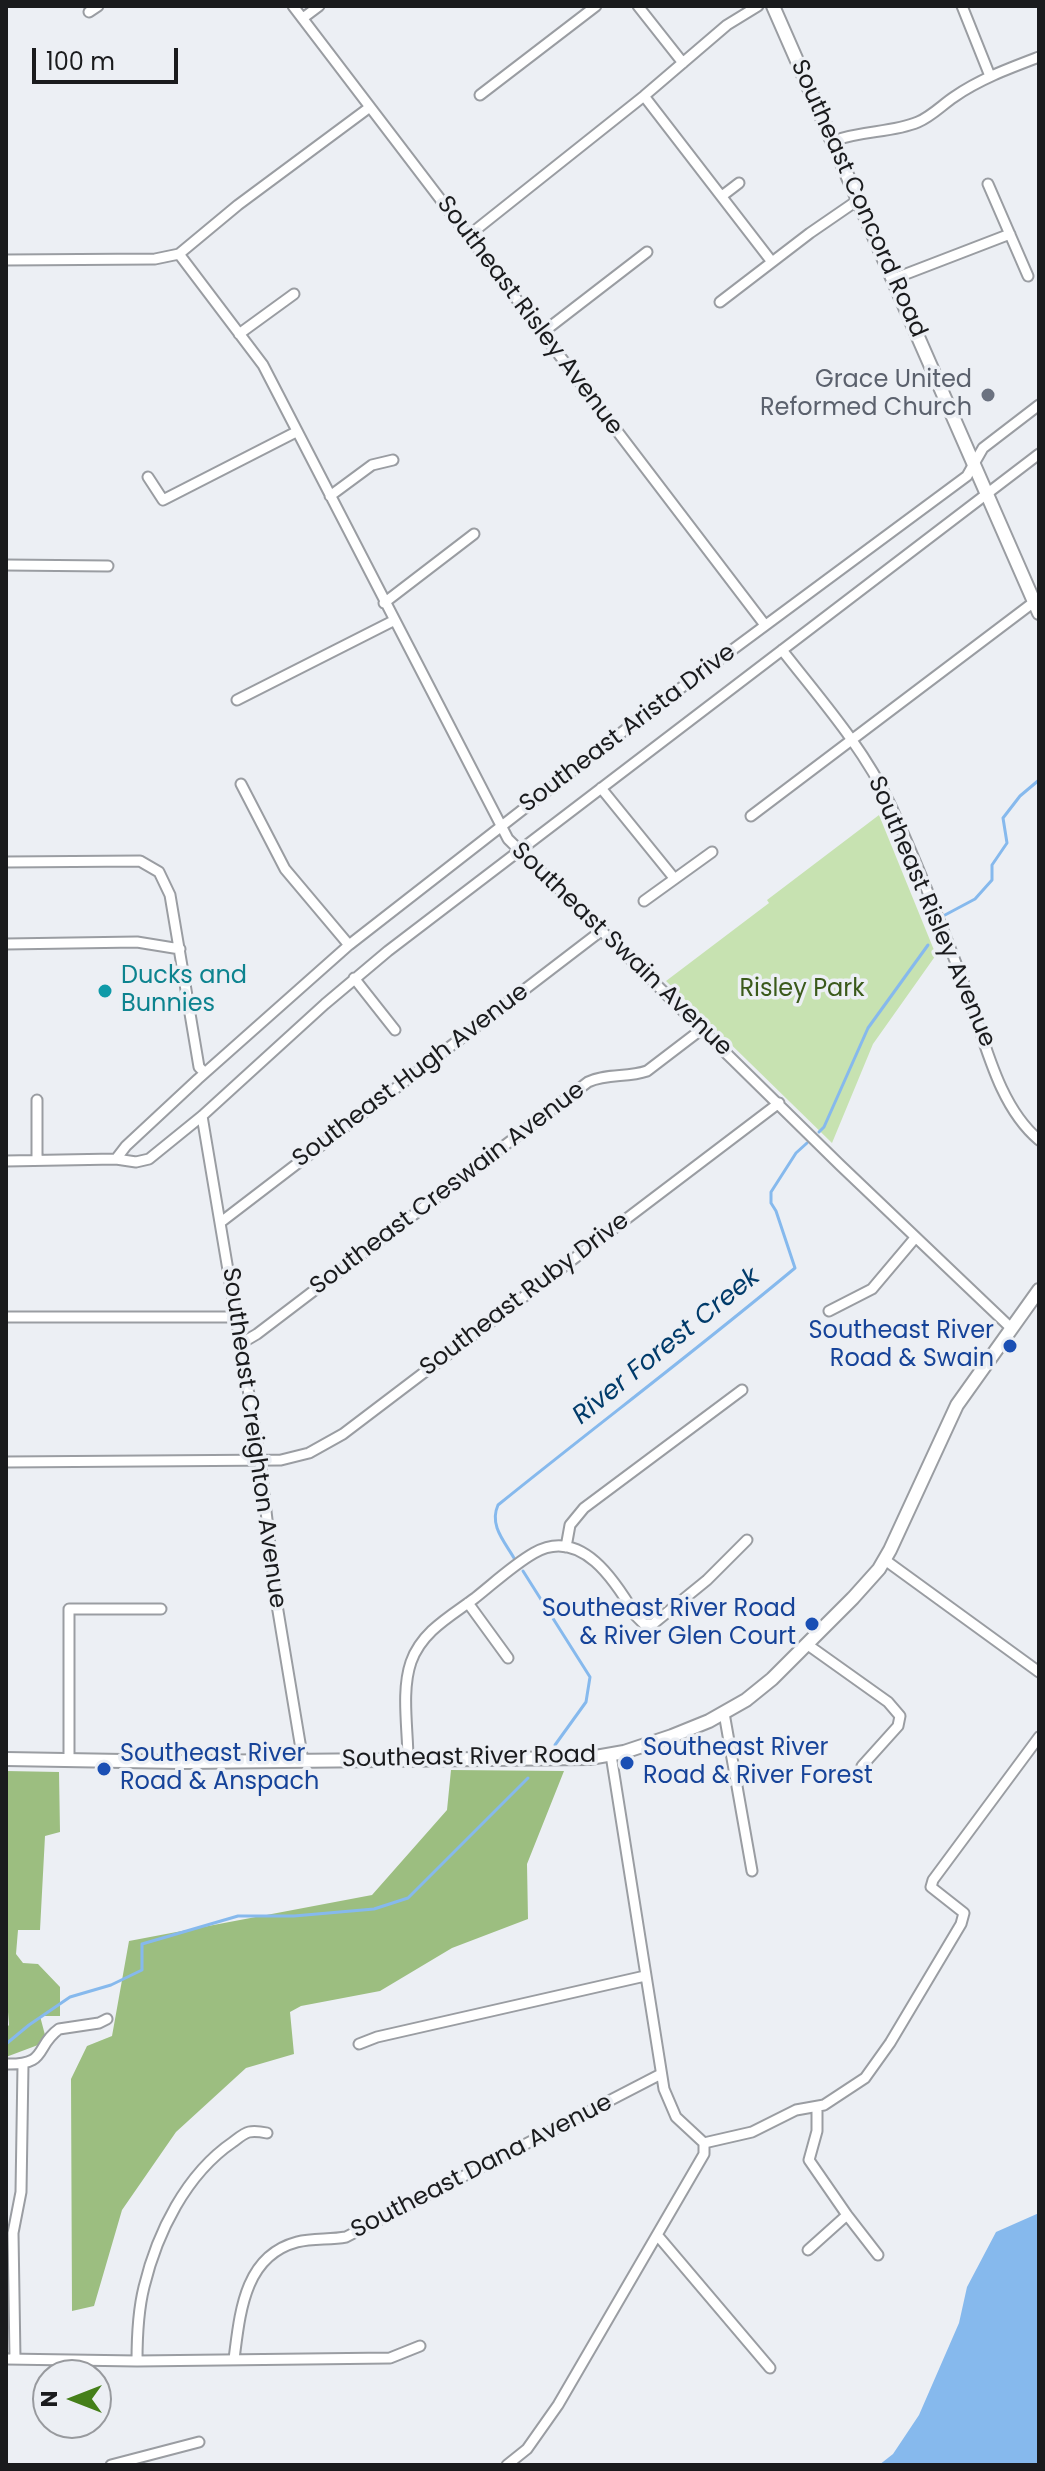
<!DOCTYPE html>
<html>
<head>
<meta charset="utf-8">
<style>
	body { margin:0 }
	#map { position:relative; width:1045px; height:2471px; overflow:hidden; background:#eceff4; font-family:Poppins,sans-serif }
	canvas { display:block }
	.frame { position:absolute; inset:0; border:8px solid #1a1b1d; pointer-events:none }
	.north { position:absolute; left:32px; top:2359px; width:80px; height:80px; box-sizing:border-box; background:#eceff4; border:2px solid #989a9e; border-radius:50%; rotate:270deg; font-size:22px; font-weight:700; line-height:32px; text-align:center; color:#1a1b1d }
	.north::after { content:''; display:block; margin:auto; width:28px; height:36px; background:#457f19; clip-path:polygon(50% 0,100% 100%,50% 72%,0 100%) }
	.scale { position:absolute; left:32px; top:48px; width:146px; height:36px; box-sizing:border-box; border:4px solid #1a1b1d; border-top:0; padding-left:10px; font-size:24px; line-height:28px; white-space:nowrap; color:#1a1b1d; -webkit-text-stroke:6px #eceff4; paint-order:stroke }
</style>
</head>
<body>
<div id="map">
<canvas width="1045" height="2471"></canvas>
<div class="frame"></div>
<div class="north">N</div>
<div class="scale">100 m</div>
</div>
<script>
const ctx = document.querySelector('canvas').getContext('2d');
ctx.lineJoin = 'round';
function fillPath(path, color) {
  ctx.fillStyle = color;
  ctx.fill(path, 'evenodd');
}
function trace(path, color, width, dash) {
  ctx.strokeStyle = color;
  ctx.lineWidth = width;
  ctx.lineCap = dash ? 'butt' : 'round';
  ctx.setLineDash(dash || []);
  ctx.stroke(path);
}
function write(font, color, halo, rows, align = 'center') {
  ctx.font = font + ' Poppins,sans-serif';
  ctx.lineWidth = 7;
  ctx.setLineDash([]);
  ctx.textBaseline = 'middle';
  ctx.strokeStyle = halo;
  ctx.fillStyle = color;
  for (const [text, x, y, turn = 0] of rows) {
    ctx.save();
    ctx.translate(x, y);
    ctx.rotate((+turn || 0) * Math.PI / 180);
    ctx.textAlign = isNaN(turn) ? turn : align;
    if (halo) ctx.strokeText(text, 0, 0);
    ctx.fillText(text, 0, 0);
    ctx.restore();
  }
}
fillPath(new Path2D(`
	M879 815 936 955 873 1044 832 1143 666 981 769 903 767 900Z`), '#c7e2b1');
fillPath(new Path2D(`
	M451 1770 564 1771 527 1864 528 1919 452 1948 380 1991 301 2006 290 2012 294 2054 246 2068 176 2132 122 2210 94 2306 72 2311 71 2079 87 2046 112 2036 129 1941 372 1895 447 1810Z
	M6 1771 59 1772 60 1832 45 1836 40 1930H18L16 1954 23 1963 38 1964 60 1987V2016H40L45 2035 38 2045 6 2057V2028L9 2025 6 1986Z`), '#9cbe80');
fillPath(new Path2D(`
	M1039 2213V2465H879L893 2454 919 2415 959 2323 967 2287 996 2232Z`), '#86b9ed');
trace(new Path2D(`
	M945 915 975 899 992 880V865L1007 843 1003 818 1020 796 1039 780
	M819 1132 824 1127 868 1028 928 945
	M514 1558C504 1541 489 1525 498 1505 597 1425 698 1349 795 1268L776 1211 771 1203V1192L796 1153 807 1143
	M523 1571 590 1677 586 1702 555 1745
	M6 2044 29 2025 70 1997 111 1985 142 1970V1944L238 1916H294L374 1909 408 1898 528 1778`), '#86b9ed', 3);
const street = new Path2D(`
	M293 6 765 625
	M638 6 683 63
	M962 6 990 76
	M89 12 98 6
	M303 18 319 6
	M480 95 596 6
	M644 96 772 262
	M833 141C862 130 892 133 918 122 932 116 942 105 954 97 980 79 1010 68 1039 57
	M988 184 1028 276
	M722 196 739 183
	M468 236 644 96 727 25 758 6
	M179 254 263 365 508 839 840 1165 1011 1328
	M6 260 155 259 179 254 238 205 370 107
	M893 279 1010 234
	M720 302 810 233 858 200
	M542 333 647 252
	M239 334 294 294
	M148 477 163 500 296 432
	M330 496 372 465 393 460
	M6 565 108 566
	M384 603 474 534
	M782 650C821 700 863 747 890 804 917 862 941 924 964 984 984 1035 996 1104 1039 1140
	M237 700 393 621
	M241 784 285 869 349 945
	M601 788 674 878
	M751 816 1034 602
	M6 862 140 861 159 872 170 895 199 1067 204 1072
	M644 901 712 852
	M6 944 137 942 180 949
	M354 978 395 1030
	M202 1116 260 1460 277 1605 303 1761
	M116 1159 126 1146 198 1079 349 945 639 719 967 476 983 448 1039 405
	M37 1160V1100
	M6 1161 116 1159 136 1162 149 1159 202 1116 325 1004 388 951 1039 454
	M221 1222 601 931
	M829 1311 872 1289 915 1238
	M6 1317H235
	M240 1344 257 1334 588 1082C608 1073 627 1078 647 1071L702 1029
	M6 1462 281 1460 309 1453 343 1434 779 1103
	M566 1547 570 1525 584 1508 742 1390
	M885 1560 1039 1672
	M468 1603 508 1658
	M808 1645 888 1702 900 1716 898 1726 862 1766
	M724 1713 752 1871
	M69 1760V1609H161
	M408 1760C408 1729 401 1691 411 1662 422 1631 451 1616 475 1598 494 1583 513 1565 534 1553 581 1526 616 1582 636 1616L644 1624H653L707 1580 747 1540
	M359 2044 377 2037 645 1976
	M6 2064C49 2065 34 2047 59 2029L99 2023 107 2019
	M817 2108V2131L809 2160 847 2215 878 2255
	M704 2143 752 2132 796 2110 824 2105 865 2078 890 2043 961 1924 964 1913 931 1887 933 1880 1039 1737
	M658 2236 770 2368
	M808 2250 847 2215
	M6 2359 137 2361 390 2358 420 2346
	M15 2359 13 2233 21 2192 23 2065
	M234 2359C240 2313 244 2256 297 2242 313 2238 330 2240 346 2237L661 2074
	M137 2361C137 2336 138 2311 144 2287 157 2233 186 2174 233 2142 237 2139 244 2133 249 2132 254 2131 262 2132 267 2133
	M111 2465 199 2442
	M507 2465 527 2449 558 2405 704 2154V2143L676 2117 664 2089 611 1755`);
const secondary = new Path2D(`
	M773 6 1039 613
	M6 1759 182 1762 590 1758 624 1752 672 1736 709 1721 746 1700 772 1679 853 1598 879 1569 890 1550 957 1405 1039 1290`);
trace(street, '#9a9da2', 13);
trace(secondary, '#9a9da2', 16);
trace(street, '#fff', 9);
trace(secondary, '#fff', 12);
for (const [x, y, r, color] of [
	[988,395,8,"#6b7280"],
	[105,991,8,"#0f9aa8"],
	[1010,1346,8,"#1a4fb4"],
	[812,1624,8,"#1a4fb4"],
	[627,1763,8,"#1a4fb4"],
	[104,1769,8,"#1a4fb4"]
]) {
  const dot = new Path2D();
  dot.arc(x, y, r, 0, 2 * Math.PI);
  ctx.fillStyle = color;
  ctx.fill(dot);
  trace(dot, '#eceff4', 3);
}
write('24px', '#1a1b1d', '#eceff4', [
	["Southeast Concord Road",858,199,66],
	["Southeast Risley Avenue",529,316,53],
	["Southeast Arista Drive",628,729,-37],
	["Southeast Risley Avenue",931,912,67],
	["Southeast Swain Avenue",621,950,44],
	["Southeast Hugh Avenue",411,1076,-37],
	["Southeast Creswain Avenue",448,1189,-37],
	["Southeast Ruby Drive",525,1295,-37],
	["Southeast Creighton Avenue",253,1438,82],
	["Southeast River Road",469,1758,-1],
	["Southeast Dana Avenue",482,2167,-27]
]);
write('24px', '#5b616d', '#eceff4', [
	["Grace United",972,381],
	["Reformed Church",972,409]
], 'right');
write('24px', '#0d838f', '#eceff4', [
	["Ducks and",121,977],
	["Bunnies",121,1005]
], 'left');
write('24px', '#3b5a1b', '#eceff4', [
	["Risley Park",802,990]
]);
write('24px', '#164399', '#eceff4', [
	["Southeast River",994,1332],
	["Road & Swain",994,1360],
	["Southeast River Road",796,1610],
	["& River Glen Court",796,1638],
	["Southeast River",643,1749,"left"],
	["Road & River Forest",643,1777,"left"],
	["Southeast River",120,1755,"left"],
	["Road & Anspach",120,1783,"left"]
], 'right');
write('italic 26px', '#013b6a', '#eceff4', [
	["River Forest Creek",667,1347,-39]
]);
</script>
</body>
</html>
